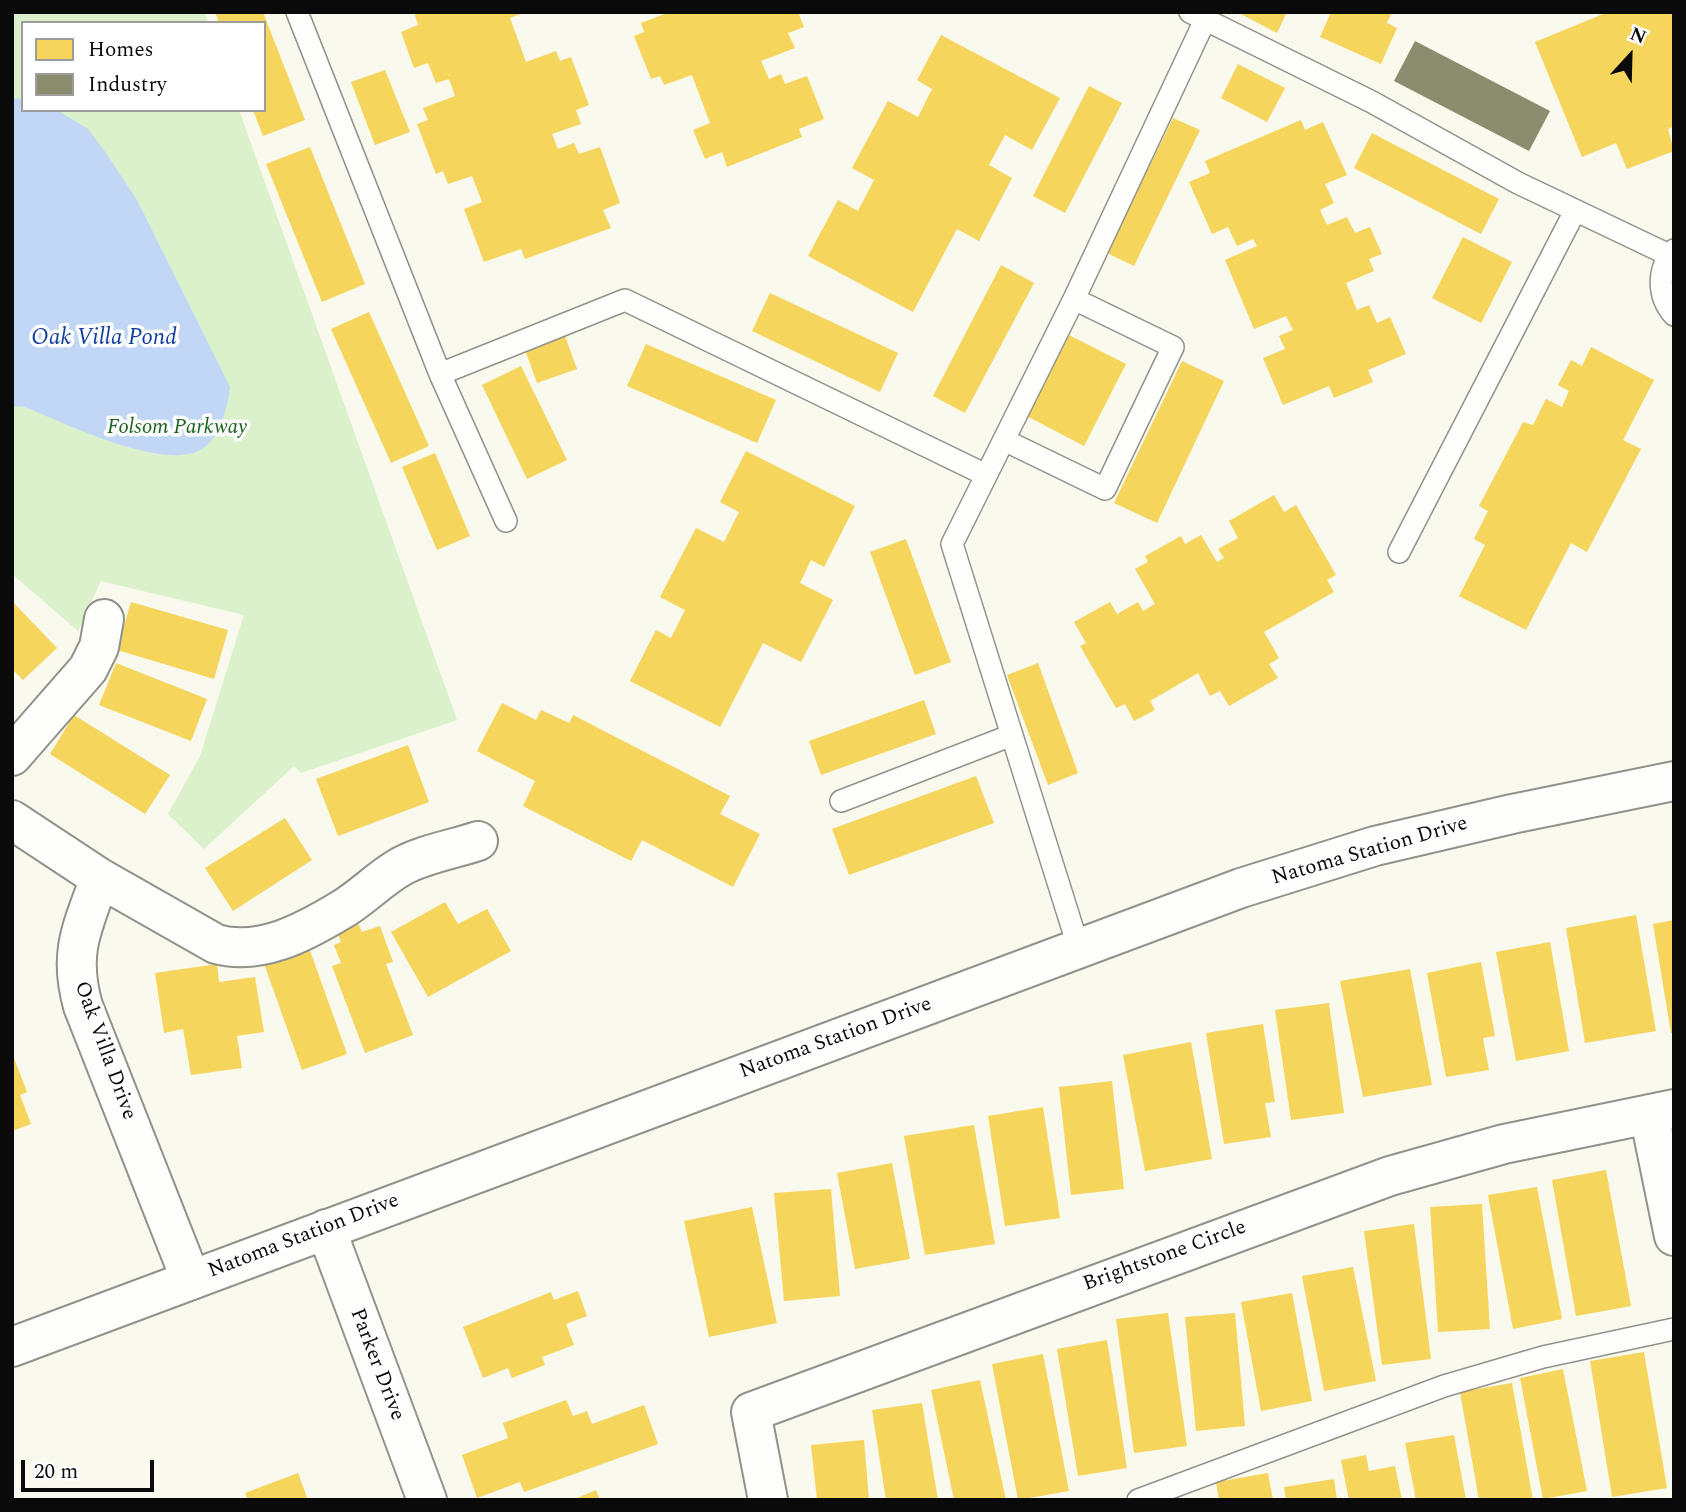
<!DOCTYPE html>
<html>
<head>
<meta charset="utf-8">
<style>
	body { margin:0 }
	#map { position:relative; width:1686px; height:1512px; overflow:hidden; background:#f9f9ed; font-family:Spectral,serif }
	canvas { display:block }
	.frame { position:absolute; inset:0; border:14px solid #0a0a0a; pointer-events:none }
	.legend { position:absolute; left:21px; top:21px; width:245px; height:91px; box-sizing:border-box; background:#fff; border:2px solid #9d9d9d; margin:0; padding:9px 12px; list-style:none; font-size:21px; color:#0a0a0a }
	.legend li { display:flex; align-items:center; gap:14px; height:35px }
	.legend b { width:35px; border:2px solid #9d9d9d }
	.north { position:absolute; left:1595px; top:21px; width:70px; height:70px; -webkit-text-stroke:5px #fff; paint-order:stroke; rotate:22deg; font-size:19px; font-weight:700; line-height:28px; text-align:center; color:#0a0a0a }
	.north::after { content:''; display:block; margin:auto; width:24px; height:32px; background:#0a0a0a; clip-path:polygon(50% 0,100% 100%,50% 72%,0 100%) }
	.scale { position:absolute; left:21px; top:1460px; width:133px; height:32px; box-sizing:border-box; border:4px solid #0a0a0a; border-top:0; padding-left:9px; font-size:21px; line-height:24px; white-space:nowrap; color:#0a0a0a; -webkit-text-stroke:5px #fff; paint-order:stroke }
</style>
</head>
<body>
<div id="map">
<canvas width="1686" height="1512"></canvas>
<div class="frame"></div>
<ul class="legend">
<li><b style="height:19px;background:#f6d55c"></b>Homes</li>
<li><b style="height:19px;background:#8c8c6e"></b>Industry</li>
</ul>
<div class="north">N</div>
<div class="scale">20 m</div>
</div>
<script>
const ctx = document.querySelector('canvas').getContext('2d');
ctx.lineJoin = 'round';
function fillPath(path, color) {
  ctx.fillStyle = color;
  ctx.fill(path, 'evenodd');
}
function trace(path, color, width, dash) {
  ctx.strokeStyle = color;
  ctx.lineWidth = width;
  ctx.lineCap = dash ? 'butt' : 'round';
  ctx.setLineDash(dash || []);
  ctx.stroke(path);
}
function write(font, color, halo, rows, align = 'center') {
  ctx.font = font + ' Spectral,serif';
  ctx.lineWidth = 7;
  ctx.setLineDash([]);
  ctx.textBaseline = 'middle';
  ctx.strokeStyle = halo;
  ctx.fillStyle = color;
  for (const [text, x, y, turn = 0] of rows) {
    ctx.save();
    ctx.translate(x, y);
    ctx.rotate((+turn || 0) * Math.PI / 180);
    ctx.textAlign = isNaN(turn) ? turn : align;
    if (halo) ctx.strokeText(text, 0, 0);
    ctx.fillText(text, 0, 0);
    ctx.restore();
  }
}
fillPath(new Path2D(`
	M12 12H204L208 23H23V110H239L457 720 301 773 294 766 204 849 168 814 200 756 244 615 101 581 78 631 12 574Z`), '#daf1cb');
fillPath(new Path2D(`
	M16 98 23 100V110L60 112 88 129 106 153 137 200 230 387C227 408 221 437 202 449 164 473 61 421 22 406L12 407V99Z`), '#c1d7f5');
fillPath(new Path2D(`
	M215 12H263L305 120 263 136 253 110H264V23H219Z
	M414 12H526L510 18 526 62 556 51 560 61 571 57 589 105 576 110 581 124 552 134 558 149 574 143 579 154 600 147 620 203 603 210 611 228 525 259 521 249 484 262 464 209 482 202 472 176 448 184 443 171 436 174 417 124 428 120 423 108 455 96 449 79 436 83 428 63 414 68 401 32 418 25Z
	M670 12H798L804 27 788 33 795 48 761 61 769 79 781 74 785 84 807 76 824 119 799 129 802 137 727 167 722 152 705 159 693 130 710 123 692 75 664 85 660 76 651 79 634 36 644 32 641 23Z
	M1237 12H1287L1277 33Z
	M1331 12H1392L1387 23 1397 28 1381 64 1320 37Z
	M1608 12H1674V126L1668 129 1674 151 1627 169 1616 143 1582 157 1535 42Z
	M941 35 1060 98 1032 150 1005 135 989 165 1012 178 979 241 957 229 913 312 808 256 838 200 858 211 874 180 852 168 888 101 918 117 932 89 917 80Z
	M1238 64 1285 88 1267 122 1221 98Z
	M385 70 410 132 375 145 351 82Z
	M1089 86 1122 103 1065 213 1033 196Z
	M1173 118 1200 130 1134 266 1107 253Z
	M1301 120 1305 130 1323 122 1347 175 1325 184 1334 203 1320 210 1327 225 1347 217 1355 233 1370 227 1382 254 1369 259 1374 271 1346 283 1357 310 1369 305 1377 323 1390 317 1406 354 1368 370 1373 382 1334 398 1329 386 1283 405 1263 358 1285 349 1279 336 1293 330 1286 316 1254 329 1225 260 1257 246 1253 239 1237 246 1228 227 1212 234 1189 182 1210 173 1205 161Z
	M1372 133 1499 199 1481 234 1354 168Z
	M310 147 365 284 322 302 266 164Z
	M1463 237 1512 262 1481 323 1432 298Z
	M1001 265 1034 283 965 413 933 396Z
	M770 293 898 353 880 392 752 331Z
	M369 312 429 446 391 463 331 329Z
	M1065 333 1126 364 1084 446 1023 414Z
	M565 336 577 369 537 383 525 350Z
	M646 344 776 400 757 443 627 386Z
	M1591 347 1654 380 1623 440 1641 449 1587 552 1571 543 1526 630 1459 596 1485 545 1474 539 1488 511 1479 506 1523 422 1533 425 1546 399 1562 407 1569 391 1558 385 1571 360 1582 366Z
	M1182 361 1224 381 1157 523 1114 503Z
	M521 366 567 460 527 479 482 385Z
	M746 451 855 506 824 567 811 560 800 583 833 600 801 662 763 643 720 727 630 681 656 630 671 638 685 610 660 597 696 528 724 542 739 512 720 502Z
	M435 453 470 536 437 550 402 467Z
	M1274 495 1284 512 1296 505 1336 575 1327 580 1334 592 1264 632 1279 658 1269 664 1278 678 1229 706 1220 691 1210 696 1198 673 1150 701 1155 710 1134 721 1125 704 1116 708 1080 646 1086 643 1074 622 1110 602 1117 614 1138 602 1143 611 1155 604 1135 569 1148 562 1145 556 1181 536 1185 544 1201 535 1217 562 1224 558 1218 549 1238 538 1229 521Z
	M906 539 951 662 915 675 870 552Z
	M12 601 57 648 23 680 12 669Z
	M131 602 228 630 214 679 117 650Z
	M116 663 207 699 191 741 99 705Z
	M1038 663 1078 773 1048 785 1007 675Z
	M924 700 936 734 821 775 809 741Z
	M502 703 536 720 541 710 569 723 573 715 730 796 720 814 760 834 733 887 642 840 631 861 523 806 535 781 477 751Z
	M74 715 170 775 145 814 50 754Z
	M408 745 429 802 338 836 316 779Z
	M976 776 994 823 849 875 832 829Z
	M285 818 312 860 233 911 205 868Z
	M445 902 458 924 487 909 511 951 428 997 391 932Z
	M1636 915 1656 1031 1585 1043 1566 928Z
	M356 919 362 932 380 926 393 962 386 964 413 1035 365 1053 332 966 341 963 334 945 341 942 335 926Z
	M1674 920V1032L1671 1033 1653 924Z
	M1550 942 1569 1051 1516 1061 1496 952Z
	M308 945 347 1054 302 1070 263 961Z
	M1481 962 1495 1036 1483 1038 1489 1070 1446 1077 1427 973Z
	M217 964 219 982 255 977 264 1032 237 1036 242 1068 191 1075 183 1029 164 1033 155 973Z
	M1410 969 1432 1085 1363 1097 1340 981Z
	M1329 1003 1344 1113 1291 1120 1275 1010Z
	M1263 1024 1275 1102 1265 1103 1271 1137 1224 1144 1206 1033Z
	M1191 1042 1212 1159 1145 1171 1123 1055Z
	M12 1053 27 1092 20 1095 31 1124 12 1131Z
	M1112 1081 1124 1189 1071 1195 1059 1087Z
	M1043 1107 1060 1218 1005 1226 988 1116Z
	M974 1125 995 1244 925 1255 904 1136Z
	M892 1163 910 1259 855 1269 837 1173Z
	M1606 1170 1631 1306 1576 1316 1552 1180Z
	M1537 1187 1562 1319 1513 1329 1488 1195Z
	M831 1189 840 1296 784 1301 774 1193Z
	M1482 1204 1490 1329 1438 1332 1430 1207Z
	M752 1207 777 1323 709 1337 684 1221Z
	M1414 1224 1431 1359 1382 1365 1364 1231Z
	M1353 1267 1376 1381 1324 1391 1302 1276Z
	M578 1291 587 1316 566 1324 574 1345 542 1357 545 1365 512 1378 508 1368 483 1378 463 1327 551 1292 554 1300Z
	M1292 1293 1312 1401 1261 1411 1241 1302Z
	M1168 1313 1187 1446 1134 1453 1116 1319Z
	M1235 1313 1245 1426 1196 1431 1185 1317Z
	M1107 1340 1127 1468 1078 1476 1057 1349Z
	M1644 1352 1667 1488 1612 1497 1590 1361Z
	M1043 1354 1069 1491 1018 1500 992 1364Z
	M1563 1369 1587 1491 1543 1499 1520 1378Z
	M980 1380 1006 1500H954L931 1390Z
	M1512 1383 1533 1500H1479L1460 1392Z
	M566 1400 573 1416 587 1411 592 1424 644 1405 658 1444 524 1492 520 1482 477 1498 462 1455 508 1438 503 1423Z
	M922 1403 938 1500H886L872 1410Z
	M1454 1435 1466 1500H1416L1405 1443Z
	M864 1440 869 1500H817L811 1445Z
	M1366 1455 1369 1471 1395 1466 1402 1500H1349L1341 1460Z
	M298 1473 308 1500H248L245 1493Z
	M1268 1473 1273 1500H1219L1216 1482Z
	M1334 1479 1337 1500H1286L1284 1487Z
	M596 1490 600 1500H572Z`), '#f6d55c');
fillPath(new Path2D(`
	M1415 41 1550 111 1529 151 1394 81Z`), '#8c8c6e');
const service = new Path2D(`
	M297 12 440 374 506 521
	M1190 12 1372 102 1518 183 1669 255
	M1674 250C1657 269 1657 296 1674 315
	M440 374 625 300 986 475
	M1004 440 1105 489 1173 347 1074 299
	M1399 552 1575 211
	M841 801 1012 735
	M1079 949 952 544 1074 299 1205 20
	M1138 1500 1444 1386 1543 1357 1674 1329`);
const minor = new Path2D(`
	M12 756 88 669 99 647 104 619
	M12 820 100 878 216 944C260 956 303 933 341 910 362 898 380 878 402 866 424 854 454 849 478 841
	M100 878C82 928 68 953 83 1006L191 1280
	M1649 1114 1674 1236
	M326 1229 427 1500
	M768 1500 751 1412 1390 1176 1504 1144 1674 1109`);
const tertiary = new Path2D(`
	M12 1347 1241 888 1375 846 1512 814 1674 781`);
trace(service, '#92928c', 24);
trace(minor, '#92928c', 42);
trace(tertiary, '#92928c', 42);
trace(service, '#fefefc', 21);
trace(minor, '#fefefc', 38);
trace(tertiary, '#fefefc', 38);
write('italic 21px', '#19631c', '#fff', [
	["Folsom Parkway",177,429]
]);
write('21px', '#0a0a0a', '#fff', [
	["Natoma Station Drive",1370,852,-16],
	["Natoma Station Drive",836,1039,-20],
	["Oak Villa Drive",104,1051,70],
	["Natoma Station Drive",304,1237,-21],
	["Brightstone Circle",1165,1257,-20],
	["Parker Drive",376,1365,69]
]);
write('italic 23px', '#103e9f', '#fff', [
	["Oak Villa Pond",104,339]
]);
</script>
</body>
</html>
